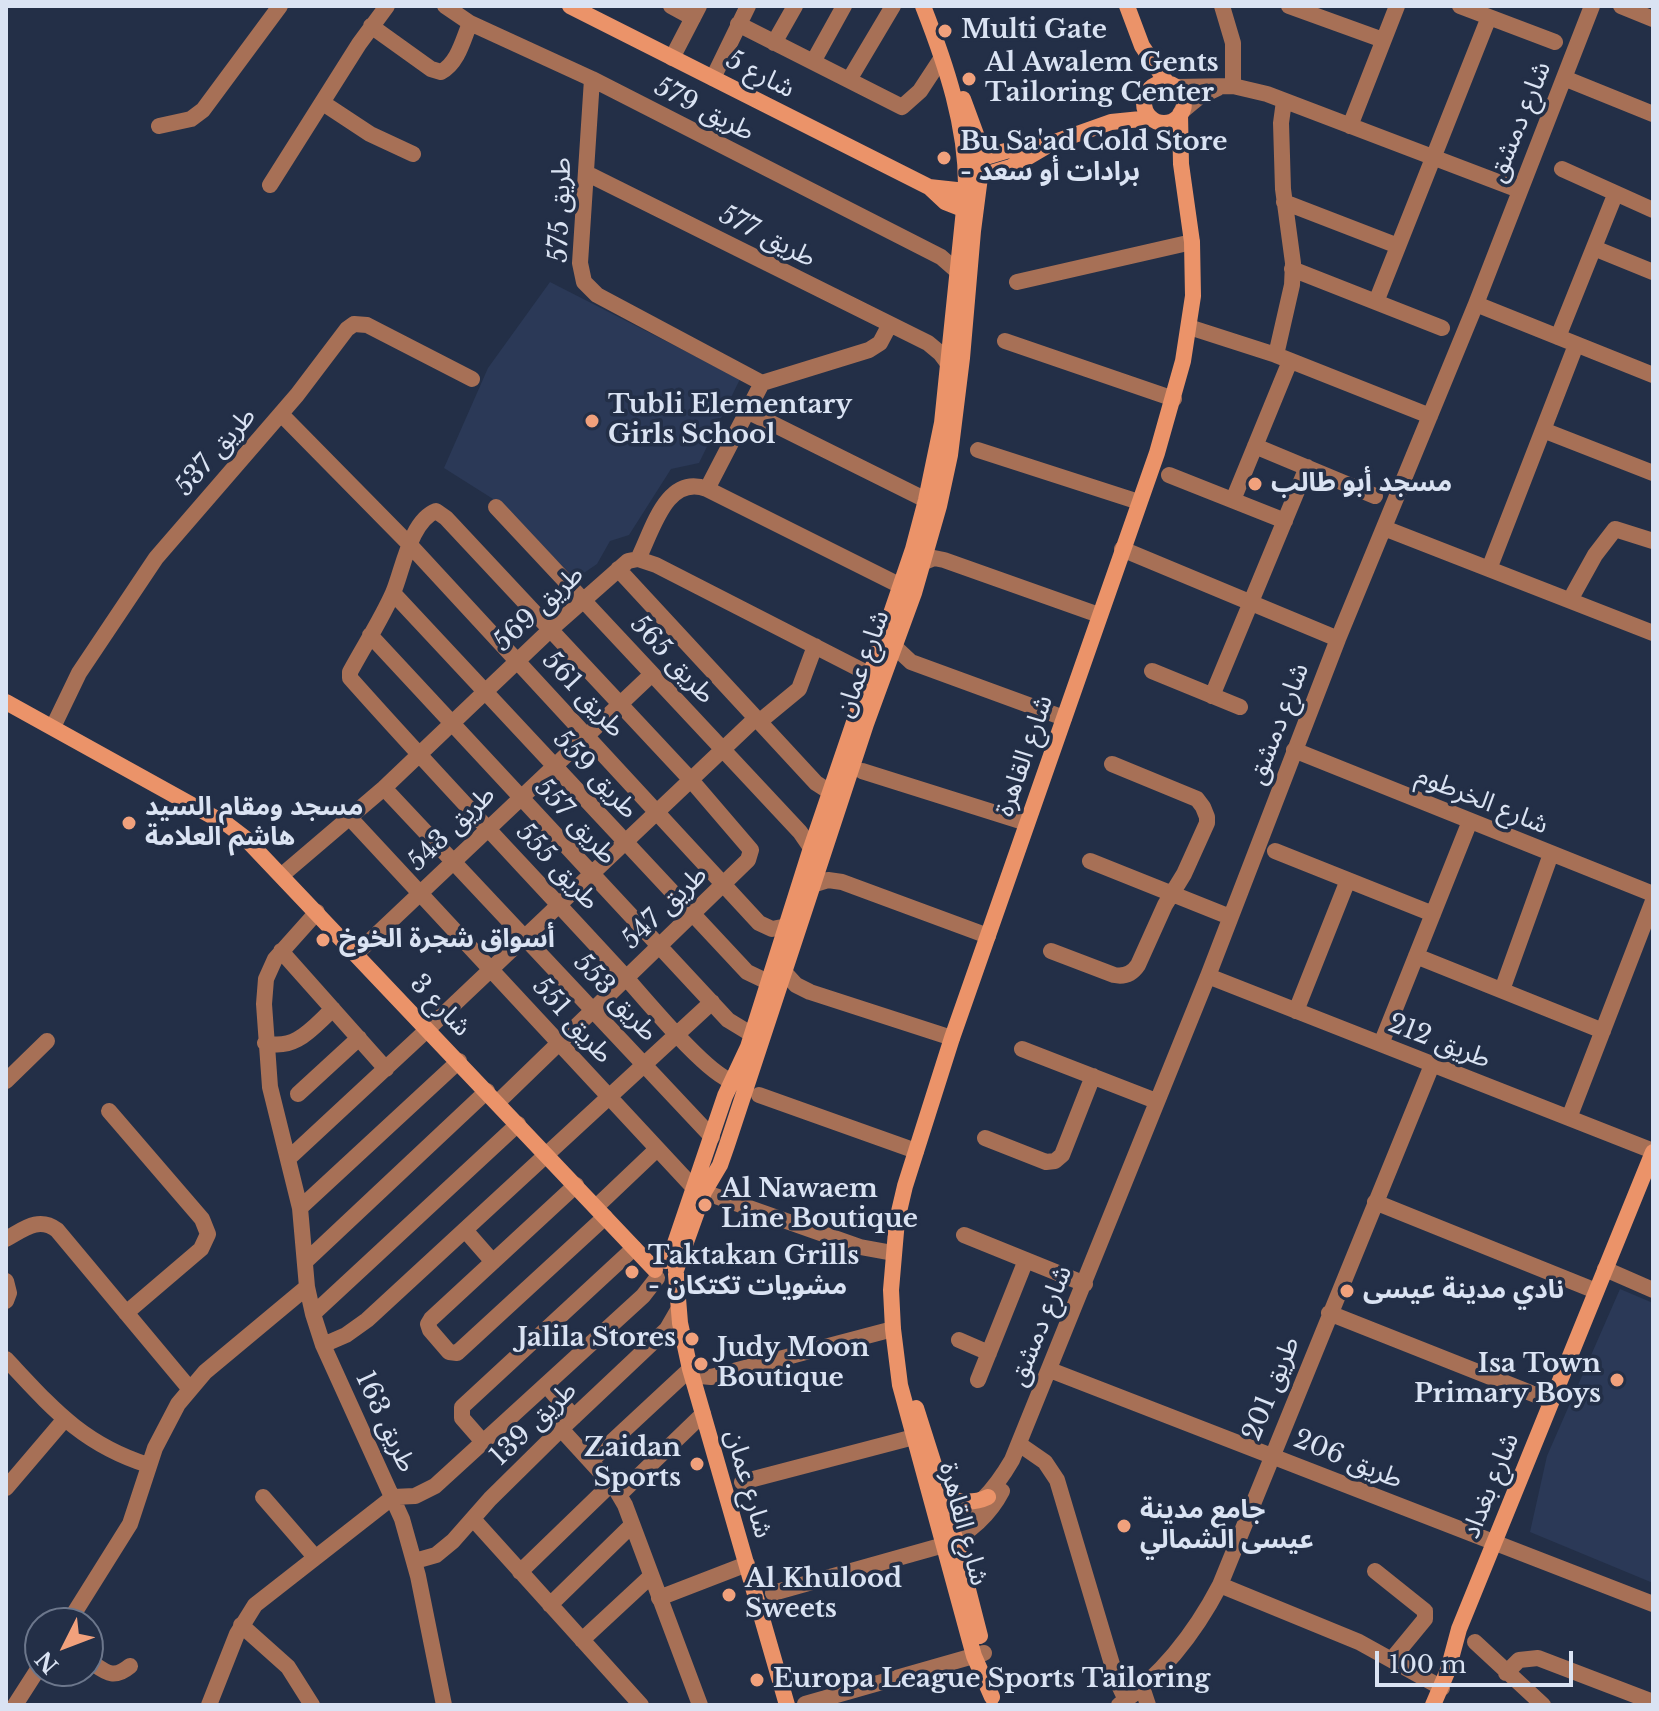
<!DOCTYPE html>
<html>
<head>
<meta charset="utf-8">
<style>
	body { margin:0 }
	#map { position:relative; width:1659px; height:1711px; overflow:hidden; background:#232f47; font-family:"Libre Baskerville",serif }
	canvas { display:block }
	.frame { position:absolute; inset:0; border:8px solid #dae3f3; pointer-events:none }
	.north { position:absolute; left:24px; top:1607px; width:80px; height:80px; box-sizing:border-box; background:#232f47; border:2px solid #6c778c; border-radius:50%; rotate:228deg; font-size:22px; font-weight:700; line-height:32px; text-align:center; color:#dae3f3 }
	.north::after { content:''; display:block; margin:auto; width:28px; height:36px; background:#f1a17c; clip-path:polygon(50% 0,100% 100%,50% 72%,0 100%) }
	.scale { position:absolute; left:1375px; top:1651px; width:198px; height:36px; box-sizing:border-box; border:4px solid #dae3f3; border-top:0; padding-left:10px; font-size:24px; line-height:28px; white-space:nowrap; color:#dae3f3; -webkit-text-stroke:6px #232f47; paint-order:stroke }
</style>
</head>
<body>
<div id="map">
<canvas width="1659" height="1711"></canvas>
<div class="frame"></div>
<div class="north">N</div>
<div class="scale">100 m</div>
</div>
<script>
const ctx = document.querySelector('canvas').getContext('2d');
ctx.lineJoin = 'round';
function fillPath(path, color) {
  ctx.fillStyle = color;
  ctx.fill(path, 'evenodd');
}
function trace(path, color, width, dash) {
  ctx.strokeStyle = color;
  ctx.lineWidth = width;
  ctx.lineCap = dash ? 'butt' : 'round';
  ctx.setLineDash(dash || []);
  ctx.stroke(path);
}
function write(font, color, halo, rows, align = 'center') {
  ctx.font = font + ' "Libre Baskerville","Noto Sans Arabic",serif';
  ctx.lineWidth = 7;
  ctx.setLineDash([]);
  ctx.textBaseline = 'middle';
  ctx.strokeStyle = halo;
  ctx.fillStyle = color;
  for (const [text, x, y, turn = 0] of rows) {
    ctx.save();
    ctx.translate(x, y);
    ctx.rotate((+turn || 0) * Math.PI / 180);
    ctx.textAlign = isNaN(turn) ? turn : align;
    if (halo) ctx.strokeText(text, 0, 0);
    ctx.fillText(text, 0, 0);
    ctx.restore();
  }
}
fillPath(new Path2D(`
	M550 282 740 379 699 463 671 469 629 535 610 541 597 564 575 579 501 504 444 468 488 368Z
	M1620 1289 1653 1303V1583L1530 1532 1547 1456Z`), '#2b3957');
trace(new Path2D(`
	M445 6 470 23 592 79 941 257 957 271
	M671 6 693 18
	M1222 6 1233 43V86
	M1289 6 1383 40
	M1460 6 1555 42
	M1621 6 1653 19
	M738 24 902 107 920 91 941 59
	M371 26 431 69 441 72C458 63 463 40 470 23
	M774 43 795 6
	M672 58 699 6
	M813 62 844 6
	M713 78 748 6
	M1564 78 1653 114
	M592 79 580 263 584 282 597 295 762 383
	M849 80 893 6
	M1176 87 1233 86 1267 94 1519 190
	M323 103 370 134 413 154
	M1181 112 1199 97 1218 88
	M159 126 191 119 203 110 280 6
	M1350 126 1397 6
	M1562 169 1653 210
	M586 173 928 343 940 353 949 365
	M270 185 359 44 387 6
	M1284 202 1398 246
	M1594 248 1653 272
	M1292 269 1442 328
	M1017 282 1192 242
	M1376 302 1489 17
	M1476 304 1653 375
	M1189 327 1276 355 1430 416
	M1558 337 1615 195
	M1005 341 1174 399
	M1276 355 1292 285 1293 263 1283 189 1281 123 1284 101
	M747 411 926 500
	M281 414 409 544 759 923 772 929 787 926
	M1543 430 1653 473
	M1255 446 1375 496
	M978 450 1139 502
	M1169 475 1285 521
	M707 489 762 383 869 350 880 343 889 326
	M1233 500 1290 361
	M496 507 800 832 811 848
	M1384 528 1653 633
	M1122 549 1338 639
	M638 559C652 532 666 473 707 489L913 592
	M924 562 934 558 944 560 1099 615
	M618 569 816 783 830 792
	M1489 569 1576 345
	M393 593 747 972 768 982
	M1570 600 1595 555 1615 529 1653 541
	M370 635 728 1020 751 1034
	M895 647 911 662 1064 718
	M1152 671 1240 707
	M1212 696 1307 467
	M759 722 799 689 815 646
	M53 727 79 673 156 558 297 395 347 329 354 324 367 325 472 379
	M1294 750 1653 894
	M862 771 1027 823
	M384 788 712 1137
	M350 818 693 1187
	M1275 851 1433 914
	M1090 861 1230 917
	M282 875 384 788 551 629 628 561 638 559 656 565 871 675
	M815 884 828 880 842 882 988 936
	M317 912 275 959 266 979 264 1004 270 1087 300 1208 307 1287 313 1314 323 1345 402 1519 418 1576 444 1705
	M281 951 386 1069
	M1051 951 1114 975C1124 977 1132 974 1138 965L1165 905 1184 874 1207 823V817L1203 807 1197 799 1112 764
	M357 953 652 674
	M1416 956 1603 1031
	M785 973 796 985 810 992 952 1038
	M1208 976 1653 1151
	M1502 990 1551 854
	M1296 1011 1348 880
	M265 1043C296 1051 312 1028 333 1009
	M1381 1044 1470 821
	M1022 1049 1156 1101
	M6 1081 47 1041
	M298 1094 359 1038
	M759 1095 916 1151
	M498 1102 748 860 751 850 691 780 446 518 436 511C410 521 403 570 393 593 381 620 364 646 350 672V678C438 777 530 873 620 971 642 995 706 1074 732 1081
	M109 1111 202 1219 208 1234 201 1249 126 1313
	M1569 1118 1653 901
	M985 1138 1046 1162 1055 1161 1062 1155 1093 1076
	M288 1159 428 1029 756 718
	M576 1185 431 1319 428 1324 430 1330 449 1352 457 1353 605 1217
	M704 1192 860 1247 893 1253
	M1375 1202 1596 1291
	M596 1207 656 1150
	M300 1208 459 1061
	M465 1230 493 1262
	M964 1235 1085 1284
	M6 1239C23 1230 38 1216 57 1230L189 1388
	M306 1261 487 1091
	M1605 1269 1653 1290
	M6 1281 9 1293 6 1301
	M1329 1313 1551 1401
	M313 1314 518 1124
	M959 1340 989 1353
	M323 1345 346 1335 367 1320 712 1002
	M6 1359C52 1408 82 1444 148 1465
	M1050 1370 1653 1604
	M978 1380 1026 1260
	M546 1385 574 1417
	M561 1429 615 1488 625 1505 700 1705
	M483 1442 462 1418V1407L634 1248
	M1019 1444 1045 1462 1057 1480 1117 1681 1126 1700
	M591 1461 690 1369 700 1376 711 1377 893 1329
	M742 1482 914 1437
	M6 1488 64 1420
	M619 1495 703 1414
	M263 1497 315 1557
	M474 1520 641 1705
	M941 1528C974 1513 994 1491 1012 1460L1208 976 1338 639 1476 304 1592 6
	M415 1561 436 1555 453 1541 490 1499 561 1429 667 1329 678 1310
	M1375 1571 1425 1611V1619L1392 1659
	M520 1572 611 1484
	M1220 1585 1359 1642 1442 1688
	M773 1593 944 1545C969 1533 989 1516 1002 1491
	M659 1598 747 1564
	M550 1605 632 1525
	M68 1623 130 1524 155 1448 178 1404 205 1372 307 1287
	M241 1625 288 1667 312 1705
	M582 1640 651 1576
	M1475 1642 1543 1705
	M88 1660C105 1671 112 1681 130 1666
	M1506 1673 1519 1660 1538 1658 1653 1702
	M1142 1687 1148 1705
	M805 1704 984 1653
	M15 1705 40 1666
	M209 1705 237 1634 255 1605 393 1497 415 1496 435 1486 643 1296 657 1278
	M1119 1705C1162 1675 1196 1631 1220 1585L1432 1065`), '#a77056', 16);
trace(new Path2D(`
	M570 6 929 187 945 202 973 213
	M1127 6 1142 46 1167 83
	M1144 103a20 20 0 1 1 40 0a20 20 0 1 1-40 0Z
	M972 161 1009 150 1049 144 1111 122 1151 118
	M971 179 1011 167 1045 147
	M929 187 975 192
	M6 702 228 825 245 838 655 1270
	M666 1261 672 1252 725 1096 748 1047 811 848 913 549 926 500 942 423 966 190C967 126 946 65 923 6
	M676 1270 704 1192 720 1165 727 1145 866 724 914 593 939 506 950 455 962 358 973 231 980 177 981 158 977 137 963 99
	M676 1274 680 1323 690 1369 787 1705
	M916 1408 944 1496 980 1636
	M944 1496C959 1503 973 1504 988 1497
	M992 1697 974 1656 900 1385 893 1329 891 1290 897 1220 905 1186 952 1038 1157 453 1183 361 1193 296 1192 242 1181 164 1180 114
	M1433 1705 1448 1670 1459 1629 1653 1152`), '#eb9369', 16);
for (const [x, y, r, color] of [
	[945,31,8,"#f1a17c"],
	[969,79,8,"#f1a17c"],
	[944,158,8,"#f1a17c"],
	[592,421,8,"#f1a17c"],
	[1255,484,8,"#f1a17c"],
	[129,823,8,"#f1a17c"],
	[323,940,8,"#f1a17c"],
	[705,1205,8,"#f1a17c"],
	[632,1272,8,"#f1a17c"],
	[1347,1291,8,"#f1a17c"],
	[692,1339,8,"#f1a17c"],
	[701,1364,8,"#f1a17c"],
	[1617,1380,8,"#f1a17c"],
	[697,1464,8,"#f1a17c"],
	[1124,1526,8,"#f1a17c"],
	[729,1595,8,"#f1a17c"],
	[757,1680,8,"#f1a17c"]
]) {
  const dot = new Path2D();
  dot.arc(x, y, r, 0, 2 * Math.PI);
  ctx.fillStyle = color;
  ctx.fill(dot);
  trace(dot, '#232f47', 3);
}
write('bold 26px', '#dae3f3', '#232f47', [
	["Multi Gate",961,31],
	["Al Awalem Gents",985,64],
	["Tailoring Center",985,94],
	["Bu Sa'ad Cold Store",960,143],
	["- برادات أو سعد",960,173],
	["Tubli Elementary",608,406],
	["Girls School",608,436],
	["مسجد أبو طالب",1271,484],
	["مسجد ومقام السيد",145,808],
	["هاشم العلامة",145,838],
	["أسواق شجرة الخوخ",339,940],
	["Al Nawaem",721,1190],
	["Line Boutique",721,1220],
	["Taktakan Grills",648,1257],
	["- مشويات تكتكان",648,1287],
	["نادي مدينة عيسى",1363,1291],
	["Jalila Stores",676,1339,"right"],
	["Judy Moon",717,1349],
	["Boutique",717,1379],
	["Isa Town",1601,1365,"right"],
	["Primary Boys",1601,1395,"right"],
	["Zaidan",681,1449,"right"],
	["Sports",681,1479,"right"],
	["جامع مدينة",1140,1511],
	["عيسى الشمالي",1140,1541],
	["Al Khulood",745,1580],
	["Sweets",745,1610],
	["Europa League Sports Tailoring",773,1680]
], 'left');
write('26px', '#dae3f3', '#232f47', [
	["شارع 5",760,75,27],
	["طريق 579",704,110,27],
	["شارع دمشق",1520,122,-68],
	["طريق 575",561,210,-88],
	["طريق 577",767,237,27],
	["طريق 537",216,452,-49],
	["طريق 569",539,609,-43],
	["طريق 565",672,660,47],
	["شارع عمان",863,664,-70],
	["طريق 561",583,695,47],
	["شارع دمشق",1279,724,-69],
	["شارع القاهرة",1025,756,-71],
	["طريق 559",595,775,47],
	["شارع الخرطوم",1482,801,22],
	["طريق 557",575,822,47],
	["طريق 543",452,829,-44],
	["طريق 555",557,867,47],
	["طريق 547",665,908,-44],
	["طريق 553",615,998,47],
	["شارع 3",440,1006,46],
	["طريق 551",572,1021,48],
	["طريق 212",1439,1042,21],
	["شارع دمشق",1041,1326,-68],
	["طريق 201",1272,1389,-68],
	["طريق 163",385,1422,65],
	["طريق 139",534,1424,-44],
	["طريق 206",1348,1460,22],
	["شارع عمان",748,1484,74],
	["شارع بغداد",1491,1486,-68],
	["شارع القاهرة",963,1524,75]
]);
</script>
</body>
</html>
